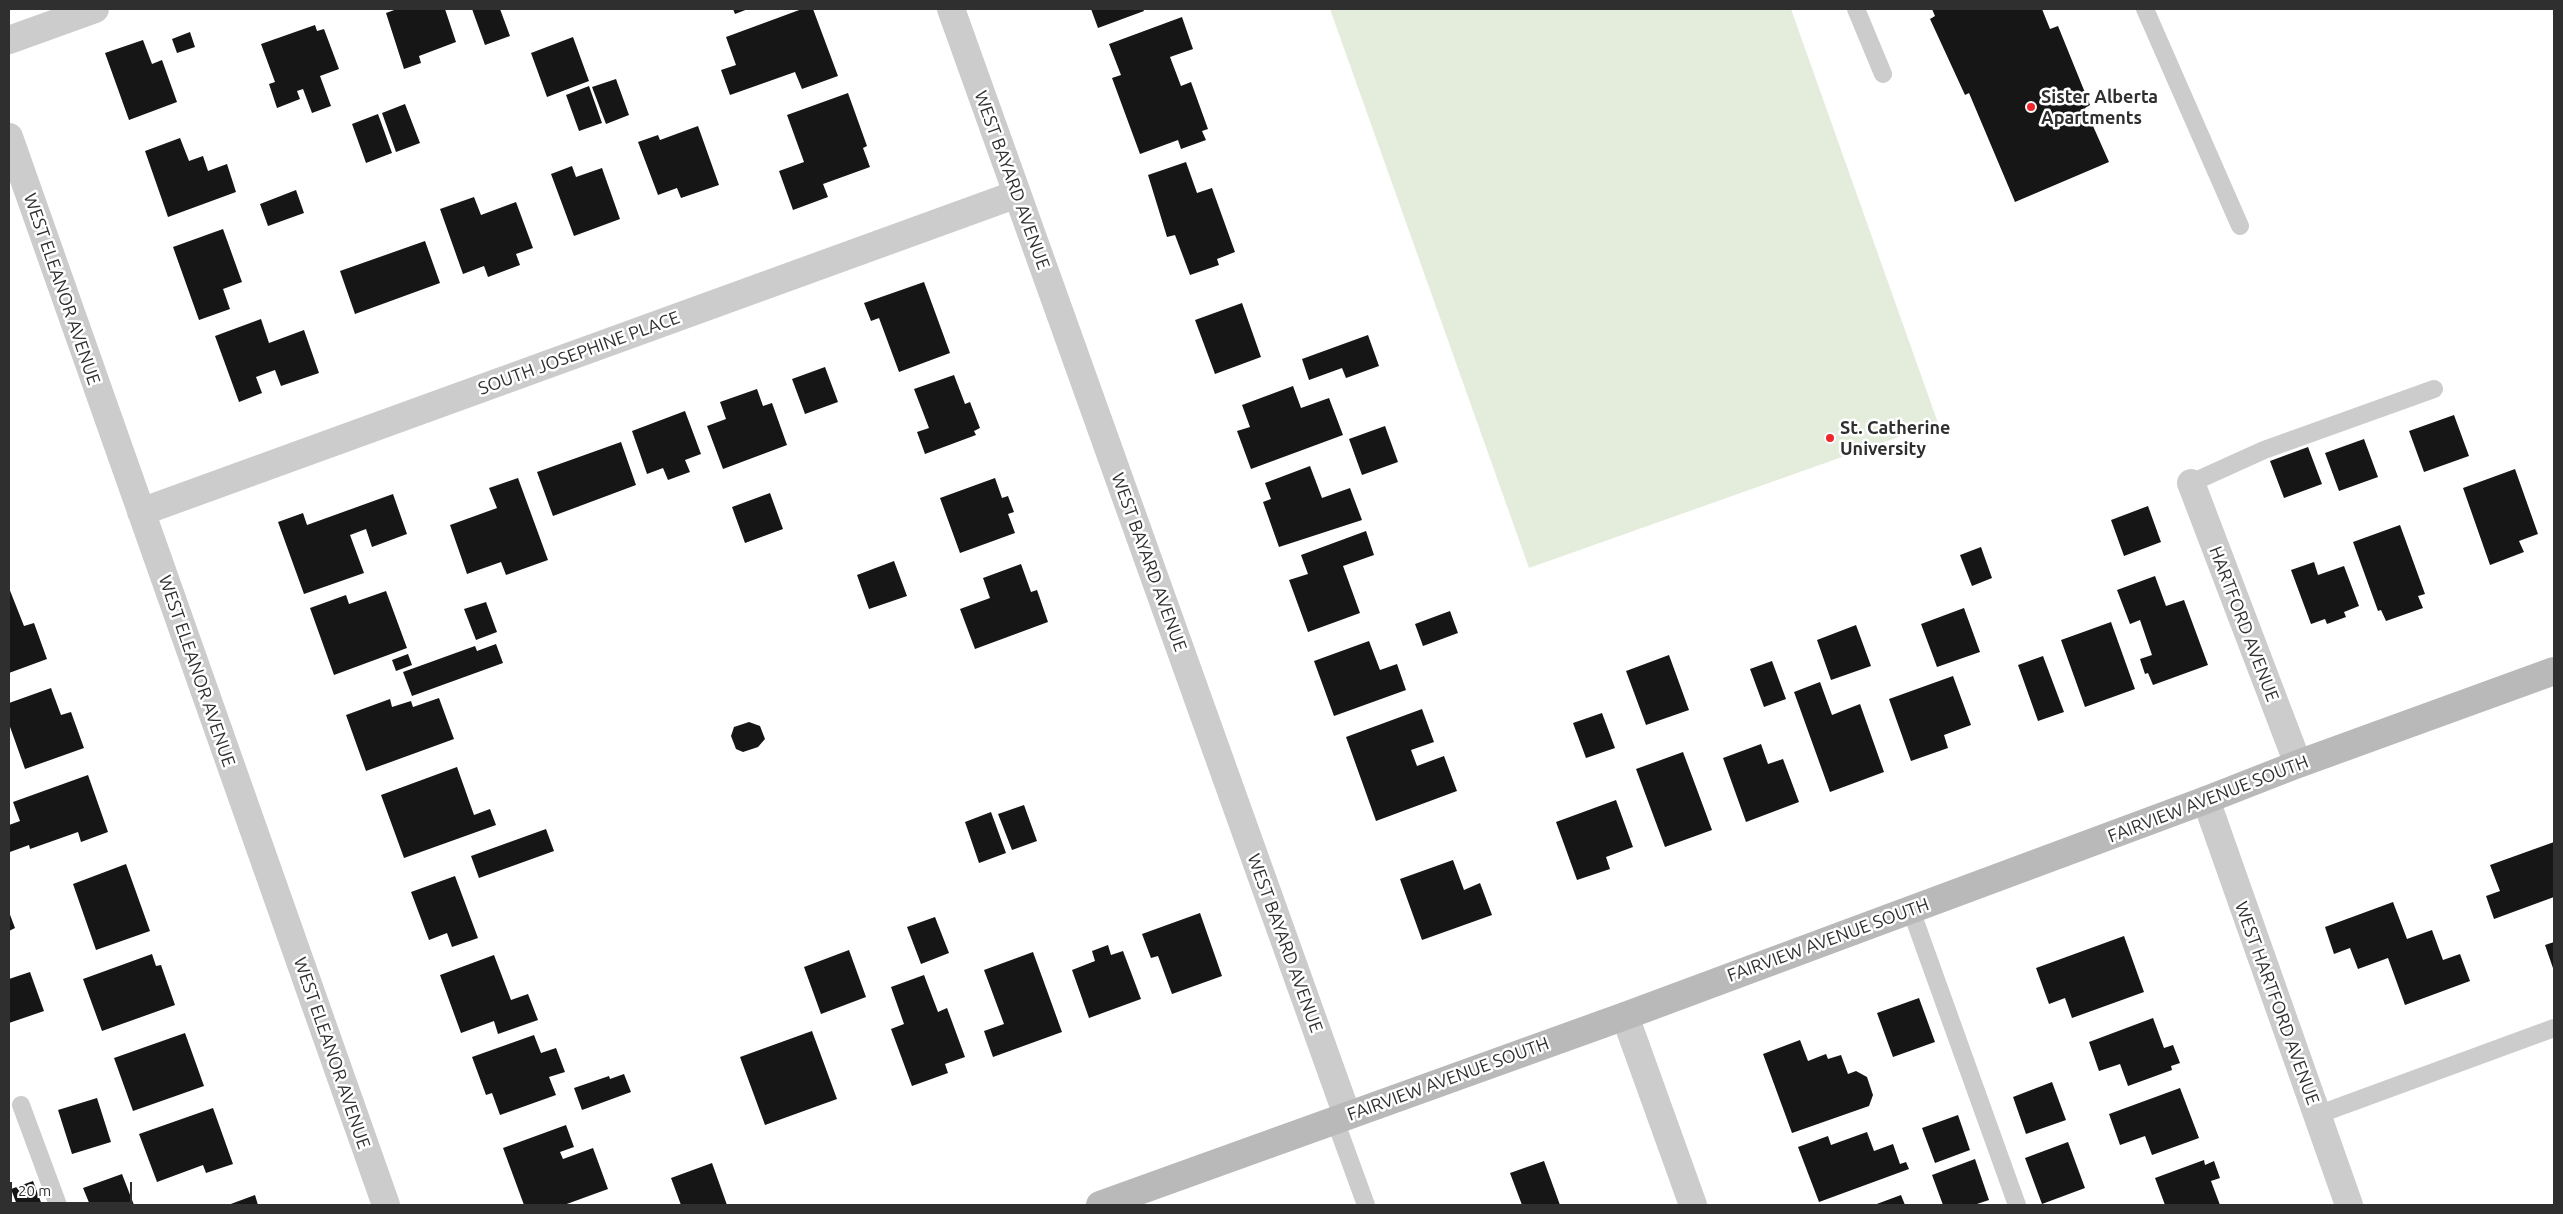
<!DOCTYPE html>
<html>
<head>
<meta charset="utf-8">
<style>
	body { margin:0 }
	#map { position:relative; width:2563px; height:1214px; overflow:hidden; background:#fff; font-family:Ubuntu,sans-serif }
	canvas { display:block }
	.frame { position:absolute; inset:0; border:10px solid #2f2f2f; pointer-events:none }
	.scale { position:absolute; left:10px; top:1182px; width:122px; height:22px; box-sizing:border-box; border:2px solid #2f2f2f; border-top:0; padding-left:6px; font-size:15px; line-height:18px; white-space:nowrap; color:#2f2f2f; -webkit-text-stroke:4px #fff; paint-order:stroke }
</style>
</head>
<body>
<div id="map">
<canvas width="2563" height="1214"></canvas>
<div class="frame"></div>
<div class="scale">20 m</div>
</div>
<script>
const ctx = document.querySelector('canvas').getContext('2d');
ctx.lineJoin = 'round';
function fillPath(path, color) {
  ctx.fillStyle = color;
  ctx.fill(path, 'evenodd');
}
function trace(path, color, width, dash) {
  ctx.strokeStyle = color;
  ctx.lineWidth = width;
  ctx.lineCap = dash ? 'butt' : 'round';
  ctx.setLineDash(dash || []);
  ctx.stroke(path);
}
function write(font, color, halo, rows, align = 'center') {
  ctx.font = font + ' Ubuntu,sans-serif';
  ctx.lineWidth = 5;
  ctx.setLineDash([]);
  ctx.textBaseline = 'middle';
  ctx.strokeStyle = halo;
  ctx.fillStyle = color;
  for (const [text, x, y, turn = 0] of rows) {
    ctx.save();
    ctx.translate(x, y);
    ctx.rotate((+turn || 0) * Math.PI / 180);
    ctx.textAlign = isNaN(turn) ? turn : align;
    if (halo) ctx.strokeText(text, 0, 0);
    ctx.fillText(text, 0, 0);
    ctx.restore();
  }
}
fillPath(new Path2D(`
	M1330 9H1791L1938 423 1529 568Z`), '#e4eddc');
fillPath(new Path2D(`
	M397 9H445L456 42 419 56 421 63 404 69 386 13Z
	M472 9H500L510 36 485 45Z
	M733 9H748L735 14Z
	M802 9H813L838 76 802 89 795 72 730 95 721 70 736 65 726 37Z
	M1091 9H1143L1144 11 1098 28Z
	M1932 9H2042L2050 29 2058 26 2090 105 2085 108 2109 162 2015 202 1969 93 1965 95 1930 19 1935 16Z
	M1182 17 1193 49 1170 57 1181 86 1191 82 1208 129 1202 131 1206 140 1181 149 1178 140 1140 154 1112 78 1121 75 1109 44Z
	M315 25 317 31 324 29 339 69 320 76 331 106 312 113 303 89 297 91 300 99 277 108 269 84 275 82 261 44Z
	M190 32 195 47 177 53 172 39Z
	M573 37 589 81 547 97 531 53Z
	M143 40 152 64 162 60 177 102 129 120 105 53Z
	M616 79 629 115 606 124 592 87Z
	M589 86 602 123 579 131 566 95Z
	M848 93 867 146 863 148 870 167 823 184 828 197 793 210 779 171 804 162 787 115Z
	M405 104 420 143 396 152 382 113Z
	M378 114 392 153 366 163 352 124Z
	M698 126 719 185 681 198 677 188 658 195 638 142 658 135 660 140Z
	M180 138 189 161 203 156 208 171 227 164 236 192 168 217 145 151Z
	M1186 162 1197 193 1212 188 1235 252 1217 259 1219 265 1190 275 1175 235 1167 237 1148 175Z
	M572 166 576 177 602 168 620 219 574 236 551 174Z
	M296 190 304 213 268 226 260 204Z
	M474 197 481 215 516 202 533 248 516 254 520 265 488 277 484 266 463 274 440 209Z
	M223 229 242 282 223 289 230 309 199 320 173 247Z
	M425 241 440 283 355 314 340 271Z
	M924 282 950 353 899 372 879 318 871 321 864 303Z
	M1242 303 1261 357 1215 374 1195 320Z
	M261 319 269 343 304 330 319 373 281 386 275 370 256 377 262 393 239 402 215 336Z
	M1368 335 1379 366 1346 378 1342 368 1309 380 1302 359Z
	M825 367 838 402 805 414 792 379Z
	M954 375 965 404 970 402 980 428 974 431 976 435 925 454 917 432 929 428 914 389Z
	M1293 386 1301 408 1329 398 1343 435 1251 469 1237 431 1250 427 1242 405Z
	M757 389 763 406 772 403 787 445 723 469 707 426 726 419 720 402Z
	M685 411 701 454 685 460 690 472 668 480 663 468 647 474 632 431Z
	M2454 415 2469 456 2424 472 2409 431Z
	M1385 426 1398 462 1362 475 1349 439Z
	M2364 439 2378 477 2339 491 2325 453Z
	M621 442 636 485 553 516 537 472Z
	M2308 447 2322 484 2284 498 2270 461Z
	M1310 466 1322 498 1350 488 1362 520 1279 547 1263 502 1271 499 1265 483Z
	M2515 469 2538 534 2519 541 2524 552 2490 565 2463 488Z
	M518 478 548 560 506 575 501 562 467 574 450 525 497 508 489 488Z
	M995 478 1002 498 1008 496 1014 512 1008 514 1015 533 960 553 940 498Z
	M770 493 783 529 745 543 732 507Z
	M393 494 407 534 372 547 366 529 350 535 364 573 304 594 278 522 303 513 307 525Z
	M2148 506 2161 542 2124 556 2111 520Z
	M2400 525 2425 594 2418 596 2423 608 2386 621 2381 610 2378 611 2353 542Z
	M1366 531 1374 555 1343 566 1360 613 1308 632 1289 580 1308 574 1301 555Z
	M1981 547 1992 578 1972 586 1960 555Z
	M894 561 907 596 869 609 857 575Z
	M2314 562 2318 575 2344 566 2359 606 2344 612 2346 617 2327 624 2325 619 2311 624 2291 570Z
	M1021 564 1031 592 1037 590 1048 622 975 649 960 609 990 598 983 578Z
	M2155 576 2166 606 2184 600 2208 665 2153 685 2148 673 2145 674 2140 659 2152 655 2140 620 2130 624 2117 590Z
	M9 588 24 626 34 623 47 659 9 673Z
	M386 591 407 648 334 675 310 608 346 595 349 604Z
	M486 602 497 632 476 640 464 609Z
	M1964 608 1980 652 1937 667 1921 624Z
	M1450 611 1458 633 1423 646 1415 624Z
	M2111 622 2135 689 2085 707 2061 640Z
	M1856 625 1871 666 1831 680 1817 640Z
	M1369 641 1380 670 1397 664 1406 690 1334 716 1314 661Z
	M496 644 503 663 412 696 403 672 475 646 477 651Z
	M408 654 412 665 396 671 392 660Z
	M1669 655 1689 710 1646 725 1626 671Z
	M2043 656 2064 712 2038 721 2018 665Z
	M1772 661 1786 699 1764 707 1750 669Z
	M1953 676 1971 725 1944 735 1948 748 1911 761 1889 699Z
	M1820 682 1832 715 1860 704 1884 772 1830 792 1794 692Z
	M51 688 61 715 71 712 84 748 25 769 9 724V703Z
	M439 698 454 739 366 771 346 715 390 699 392 707 411 701 413 707Z
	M1422 709 1434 742 1411 750 1417 766 1444 756 1457 791 1376 821 1346 737Z
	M1602 713 1615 748 1586 758 1573 723Z
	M749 722 760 726 765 739 758 747 743 752 736 749 731 736 734 727Z
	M1761 744 1768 764 1783 759 1799 802 1746 822 1723 758Z
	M1683 752 1712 830 1665 847 1636 769Z
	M457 767 474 815 490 809 496 825 404 858 381 795Z
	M88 775 108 832 81 842 78 832 30 849 29 845 10 852 9 825 20 821 13 802Z
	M1616 800 1633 847 1606 857 1610 869 1577 880 1556 822Z
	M1024 805 1037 841 1012 850 998 814Z
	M991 812 1006 853 979 863 965 822Z
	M546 829 554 851 479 878 471 856Z
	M2554 842V897L2494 919 2486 896 2500 891 2490 865Z
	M1453 860 1464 890 1480 883 1492 915 1422 940 1400 879Z
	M126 864 150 931 96 950 73 884Z
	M455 876 478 938 452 947 447 933 429 940 411 892Z
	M2393 902 2407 939 2432 930 2443 960 2460 954 2470 981 2405 1005 2388 958 2358 969 2350 948 2334 954 2325 927Z
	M9 912 15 928 9 931Z
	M1200 913 1222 976 1172 994 1158 956 1151 958 1142 934Z
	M935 917 949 953 921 964 907 927Z
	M2124 936 2144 992 2072 1018 2065 998 2049 1004 2036 968Z
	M2554 942V971L2545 945Z
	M1108 945 1111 955 1123 951 1141 999 1089 1018 1072 970 1095 961 1092 951Z
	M849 950 866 997 821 1014 804 967Z
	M1033 952 1062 1032 993 1057 984 1031 1004 1024 984 970Z
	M152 954 156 966 161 965 175 1005 102 1031 83 979Z
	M494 955 511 1000 528 994 538 1020 498 1034 494 1021 461 1033 440 975Z
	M30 972 44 1011 9 1023V979Z
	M924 975 938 1012 947 1008 965 1057 945 1064 948 1073 912 1086 891 1029 904 1024 891 987Z
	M1919 998 1935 1042 1893 1057 1877 1013Z
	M2153 1018 2164 1048 2173 1045 2180 1063 2171 1066 2172 1070 2128 1086 2120 1064 2099 1071 2089 1042Z
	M812 1031 837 1099 765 1125 740 1057Z
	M185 1033 204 1086 133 1111 114 1058Z
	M534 1035 541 1053 556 1048 565 1072 549 1077 556 1095 500 1115 492 1093 486 1095 472 1057Z
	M1800 1040 1808 1061 1826 1054 1828 1059 1841 1055 1848 1074 1856 1071 1867 1077 1873 1095 1869 1106 1792 1133 1763 1054Z
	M624 1074 631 1092 582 1110 574 1088 609 1076 610 1079Z
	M2052 1082 2066 1120 2026 1134 2013 1097Z
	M2180 1088 2199 1138 2152 1155 2145 1136 2120 1145 2109 1114Z
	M97 1098 111 1142 72 1154 58 1110Z
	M213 1108 233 1164 206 1173 203 1165 157 1182 139 1134Z
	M1958 1115 1970 1150 1935 1163 1922 1128Z
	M566 1125 574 1147 560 1152 563 1159 593 1148 608 1189 564 1205H524L503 1148Z
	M1867 1132 1874 1151 1893 1144 1900 1164 1906 1162 1909 1169 1819 1202 1798 1147 1828 1136 1831 1145Z
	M2068 1142 2085 1188 2042 1204 2025 1158Z
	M1975 1159 1989 1200 1974 1205H1943L1932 1175Z
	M2204 1160 2205 1165 2214 1161 2220 1178 2211 1181 2220 1205H2165L2155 1178Z
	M1544 1161 1560 1205H1522L1510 1173Z
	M712 1163 727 1205H681L671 1178Z
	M122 1174 134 1205H90L83 1188Z
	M33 1181 42 1205H17L11 1189Z
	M255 1195 258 1205H228Z
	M1901 1195 1905 1205H1874Z`), '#161616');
trace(new Path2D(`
	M1856 9 1883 74
	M2145 9 2240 226
	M2191 483 2264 450 2434 389
	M1911 910 2017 1205
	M21 1105 58 1205
	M2317 1115 2554 1028
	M1335 1120 1366 1205`), '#ccc', 18);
trace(new Path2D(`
	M951 9 1347 1115
	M9 40 95 9
	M9 137 386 1205
	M2191 483 2298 764
	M141 512 1017 194
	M2206 800 2349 1205
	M1625 1016 1693 1205`), '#ccc', 28);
trace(new Path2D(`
	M1100 1205 1625 1016 2206 800 2298 764 2554 671`), '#b9b9b9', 28);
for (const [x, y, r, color] of [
	[2031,107,5,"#f1252c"],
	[1830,438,5,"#f1252c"]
]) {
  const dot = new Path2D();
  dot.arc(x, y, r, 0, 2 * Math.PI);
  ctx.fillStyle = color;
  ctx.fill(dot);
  trace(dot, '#fff', 2);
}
write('bold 18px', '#2f2f2f', '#fff', [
	["Sister Alberta",2041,97],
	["Apartments",2041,118],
	["St. Catherine",1840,428],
	["University",1840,449]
], 'left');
write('18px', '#2f2f2f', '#fff', [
	["WEST BAYARD AVENUE",1012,180,70],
	["WEST ELEANOR AVENUE",62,289,71],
	["SOUTH JOSEPHINE PLACE",579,353,-20],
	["WEST BAYARD AVENUE",1149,562,70],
	["HARTFORD AVENUE",2244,624,69],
	["WEST ELEANOR AVENUE",197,671,71],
	["FAIRVIEW AVENUE SOUTH",2208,799,-21],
	["FAIRVIEW AVENUE SOUTH",1828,940,-20],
	["WEST BAYARD AVENUE",1285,943,70],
	["WEST HARTFORD AVENUE",2277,1003,70],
	["WEST ELEANOR AVENUE",332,1053,71],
	["FAIRVIEW AVENUE SOUTH",1448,1079,-20]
]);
</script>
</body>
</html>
